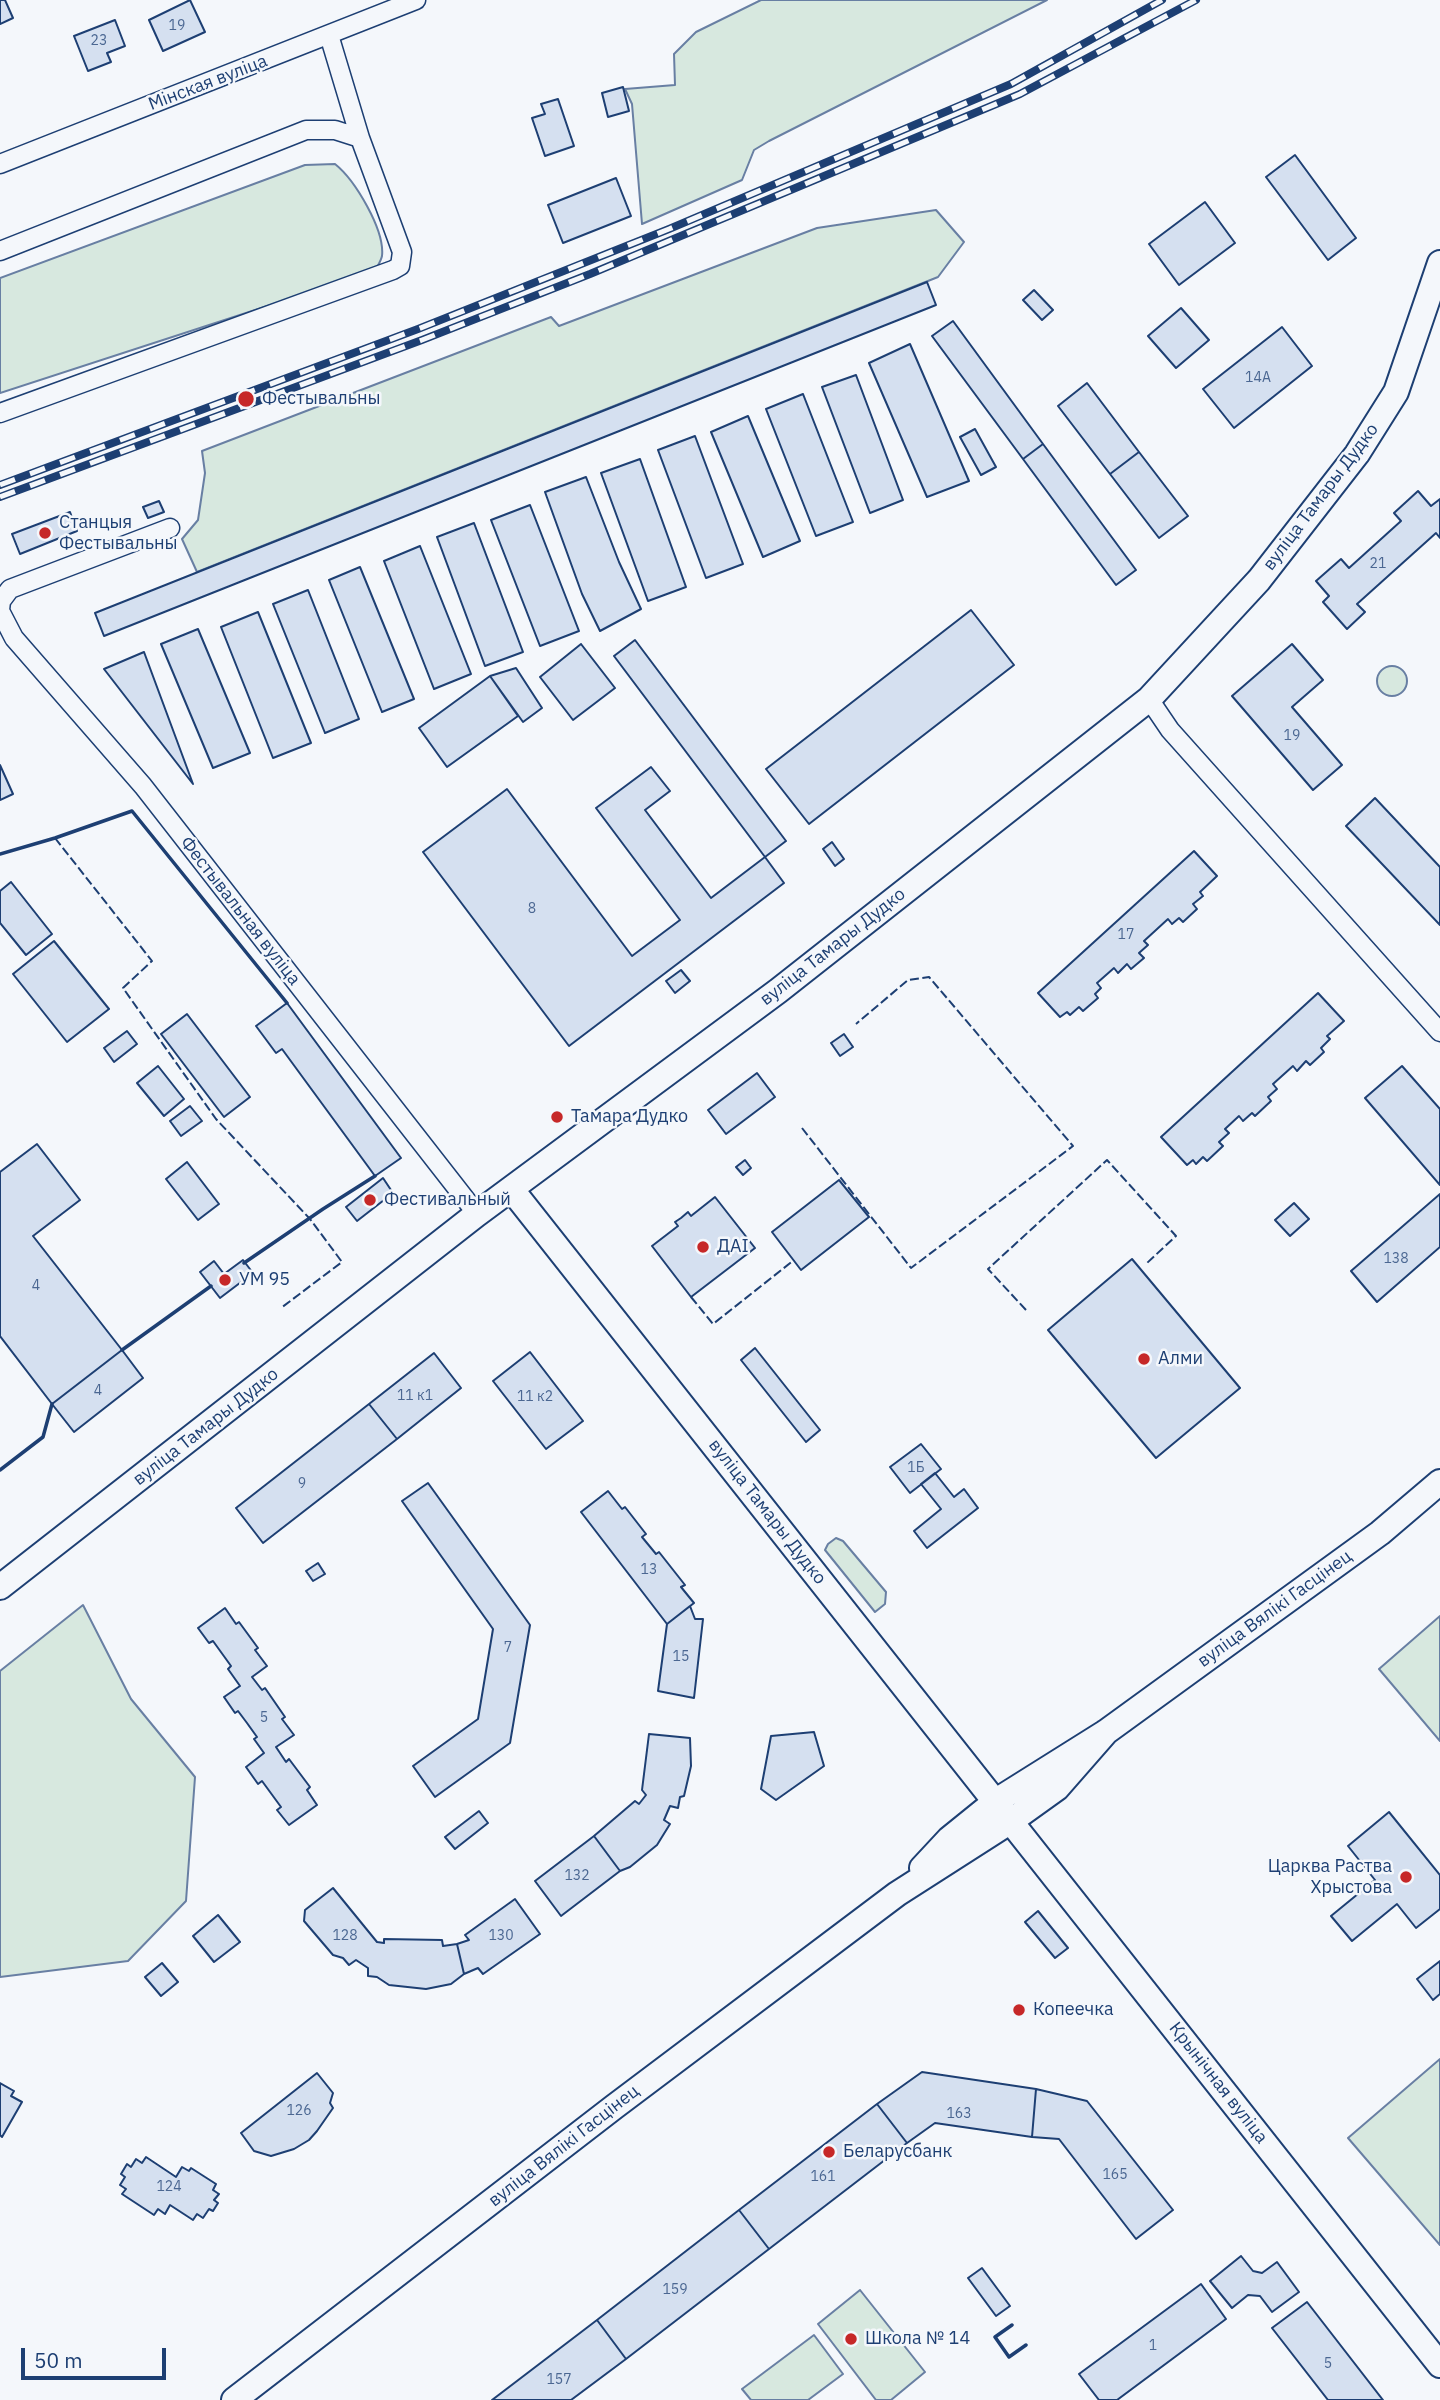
<!DOCTYPE html>
<html>
<head>
<meta charset="utf-8">
<style>
	body { margin:0 }
	#map { position:relative; width:1440px; height:2400px; overflow:hidden; background:#f4f7fb; font-family:"IBM Plex Sans",sans-serif }
	canvas { display:block }
	.scale { position:absolute; left:21px; top:2348px; width:145px; height:32px; box-sizing:border-box; border:4px solid #1d3f73; border-top:0; padding-left:9px; font-size:21px; line-height:24px; white-space:nowrap; color:#1d3f73; -webkit-text-stroke:5px #f4f7fb; paint-order:stroke }
</style>
</head>
<body>
<div id="map">
<canvas width="1440" height="2400"></canvas>
<div class="scale">50 m</div>
</div>
<script>
const ctx = document.querySelector('canvas').getContext('2d');
ctx.lineJoin = 'round';
function fillPath(path, color) {
  ctx.fillStyle = color;
  ctx.fill(path, 'evenodd');
}
function trace(path, color, width, dash) {
  ctx.strokeStyle = color;
  ctx.lineWidth = width;
  ctx.lineCap = dash ? 'butt' : 'round';
  ctx.setLineDash(dash || []);
  ctx.stroke(path);
}
function write(font, color, halo, rows, align = 'center') {
  ctx.font = font + ' "IBM Plex Sans",sans-serif';
  ctx.lineWidth = 5;
  ctx.setLineDash([]);
  ctx.textBaseline = 'middle';
  ctx.strokeStyle = halo;
  ctx.fillStyle = color;
  for (const [text, x, y, turn = 0] of rows) {
    ctx.save();
    ctx.translate(x, y);
    ctx.rotate((+turn || 0) * Math.PI / 180);
    ctx.textAlign = isNaN(turn) ? turn : align;
    if (halo) ctx.strokeText(text, 0, 0);
    ctx.fillText(text, 0, 0);
    ctx.restore();
  }
}
const green = new Path2D(`
	M761 0H1047L769 141 754 150 742 180 642 224 632 104 625 89 675 85 674 54 696 32Z
	M335 164C355 180 385 230 382 256 381 261 377 267 375 271L0 393V278L305 165Z
	M936 210 964 242 938 277 197 572 182 539 198 520 205 473 202 451 551 317 559 326 817 228Z
	M1377 681a15 15 0 1 1 30 0a15 15 0 1 1-30 0Z
	M836 1538 843 1541 886 1592 885 1604 875 1612 825 1550 828 1544Z
	M83 1605 131 1699 195 1777 186 1901 128 1961 0 1977V1671Z
	M1440 1616V1741L1379 1669Z
	M1440 2059V2245L1348 2138Z
	M860 2290 925 2372 891 2400H876L818 2324Z
	M814 2335 843 2374 808 2400H751L742 2389Z`);
fillPath(green, '#d7e8df');
trace(green, '#687fa3', 2);
const building = new Path2D(`
	M0 0H5L13 18 0 24Z
	M190 0 205 32 163 51 149 20Z
	M115 20 125 46 107 53 111 62 88 71 74 36Z
	M623 87 629 111 608 117 602 93Z
	M558 99 574 146 545 156 532 118 545 114 541 104Z
	M1295 155 1356 238 1328 260 1266 177Z
	M616 178 631 216 563 243 548 205Z
	M1205 202 1235 243 1179 285 1149 244Z
	M927 282 936 305 104 636 95 613Z
	M1034 290 1053 310 1042 320 1023 300Z
	M1181 308 1209 340 1176 368 1148 336Z
	M953 321 1043 444 1023 459 932 336Z
	M1282 327 1312 366 1234 428 1203 389Z
	M910 344 969 481 927 497 869 363Z
	M856 375 903 500 870 513 822 387Z
	M1087 383 1139 452 1110 474 1058 406Z
	M803 394 853 522 816 536 766 409Z
	M748 416 800 541 763 557 711 432Z
	M975 429 996 467 981 475 960 437Z
	M695 436 743 564 706 578 658 450Z
	M1043 444 1136 570 1116 585 1023 459Z
	M1139 452 1188 516 1159 538 1110 474Z
	M640 459 686 587 648 601 601 473Z
	M586 477 619 562 641 609 600 631 582 594 545 492Z
	M1418 491 1431 506 1440 499V538L1436 533 1357 604 1365 612 1347 629 1323 602 1329 596 1316 581 1341 559 1349 568 1401 521 1394 513Z
	M159 501 164 512 148 518 143 507Z
	M530 505 579 631 540 646 491 520Z
	M70 512 77 531 20 554 12 534Z
	M474 523 523 652 485 666 437 537Z
	M420 546 471 674 434 689 384 561Z
	M360 567 414 699 382 712 329 580Z
	M308 590 359 719 325 733 273 604Z
	M971 610 1014 665 809 824 766 769Z
	M258 612 311 743 273 758 221 627Z
	M198 629 250 753 213 768 161 644Z
	M635 640 786 841 765 857 614 656Z
	M581 644 615 688 573 720 540 677Z
	M1292 644 1323 680 1292 707 1342 765 1313 790 1232 696Z
	M144 652 193 784 104 669Z
	M516 668 542 708 523 722 490 676Z
	M490 676 518 716 447 767 419 728Z
	M0 765 13 794 0 800Z
	M651 767 670 791 645 810 711 898 765 857 784 883 569 1046 423 852 507 789 632 956 680 920 596 808Z
	M1375 798 1440 867V925L1346 826Z
	M832 842 844 859 835 866 823 849Z
	M1194 851 1217 876 1200 892 1203 896 1193 904 1197 909 1183 922 1179 918 1172 924 1168 919 1144 941 1148 945 1139 953 1144 958 1131 969 1127 964 1118 973 1114 968 1097 983 1101 988 1095 994 1098 998 1083 1011 1079 1007 1070 1015 1067 1012 1060 1017 1038 993Z
	M11 882 52 934 26 955 0 923V891Z
	M54 941 109 1009 67 1042 13 974Z
	M681 970 690 981 675 993 666 981Z
	M1318 993 1344 1021 1327 1036 1330 1039 1321 1048 1324 1052 1310 1065 1306 1061 1297 1071 1293 1066 1273 1084 1277 1089 1268 1097 1271 1101 1255 1116 1252 1113 1243 1121 1239 1116 1225 1129 1229 1133 1219 1142 1223 1146 1207 1161 1203 1157 1196 1164 1193 1160 1187 1165 1161 1137Z
	M287 1003 401 1158 375 1176 282 1049 276 1053 256 1026Z
	M187 1014 250 1097 224 1117 161 1034Z
	M127 1031 137 1044 114 1062 104 1048Z
	M844 1034 853 1047 840 1056 831 1043Z
	M158 1066 184 1099 164 1116 137 1083Z
	M1402 1066 1440 1109V1185L1365 1098Z
	M757 1073 775 1097 726 1134 708 1110Z
	M190 1106 202 1121 181 1136 170 1121Z
	M37 1144 80 1200 33 1236 122 1350 52 1404 0 1336V1172Z
	M745 1160 751 1168 743 1175 736 1167Z
	M187 1162 219 1204 198 1220 166 1179Z
	M383 1178 393 1193 357 1221 346 1207Z
	M839 1180 869 1217 801 1270 772 1232Z
	M1440 1194V1247L1377 1302 1351 1271Z
	M715 1197 755 1248 691 1297 652 1246 678 1226 675 1222 681 1218 688 1212 691 1216Z
	M1294 1203 1309 1219 1290 1236 1275 1220Z
	M1132 1259 1240 1388 1156 1458 1048 1330Z
	M243 1260 253 1273 220 1298 200 1272 214 1261 224 1274Z
	M755 1348 820 1430 806 1442 741 1360Z
	M122 1350 143 1378 74 1432 52 1404Z
	M530 1352 583 1421 546 1449 493 1381Z
	M434 1353 461 1388 397 1439 369 1404Z
	M369 1404 397 1439 263 1543 236 1508Z
	M921 1444 941 1469 910 1493 890 1467Z
	M935 1473 954 1497 964 1489 978 1508 927 1548 914 1531 941 1509 921 1484Z
	M428 1483 530 1625 510 1743 435 1797 413 1766 478 1719 493 1629 402 1501Z
	M608 1491 622 1509 625 1507 646 1534 642 1537 656 1554 659 1552 685 1585 681 1587 694 1603 667 1624 581 1512Z
	M318 1563 325 1574 313 1581 306 1571Z
	M690 1606 695 1619H703L694 1698 658 1691 667 1624Z
	M225 1608 236 1624 239 1622 258 1648 255 1650 267 1666 252 1677 262 1690 265 1688 285 1717 282 1719 294 1735 276 1747 286 1762 289 1759 310 1787 307 1790 317 1805 289 1825 277 1810 281 1807 262 1781 258 1784 246 1767 264 1753 254 1739 257 1737 247 1723 238 1711 235 1713 224 1697 240 1686 228 1669 231 1666 213 1641 209 1643 198 1628Z
	M814 1732 824 1766 776 1800 761 1789 771 1736Z
	M649 1734 690 1738 691 1766 684 1796 680 1797 678 1808 670 1806 664 1820 670 1824 657 1845 630 1867 620 1871 594 1836 635 1801 639 1804 646 1795 642 1790Z
	M479 1811 488 1823 455 1849 445 1837Z
	M1389 1812 1440 1875V1909L1416 1928 1397 1904 1352 1941 1331 1916 1375 1880 1348 1846Z
	M594 1836 620 1871 561 1916 535 1881Z
	M333 1888 377 1942 384 1943V1939L442 1940 443 1946 457 1944 464 1974 451 1984 426 1989 389 1985 377 1977 368 1976V1968L356 1960 349 1965 343 1958 333 1955 304 1921 305 1910Z
	M515 1899 540 1934 483 1974 478 1968 464 1974 457 1944 469 1940 465 1935Z
	M1038 1911 1068 1948 1055 1958 1025 1922Z
	M218 1915 240 1942 214 1962 193 1936Z
	M1440 1961V1994L1433 2000 1417 1979Z
	M162 1963 178 1982 161 1996 145 1977Z
	M922 2072 1036 2089 1032 2137 935 2123 907 2143 877 2104Z
	M317 2073 333 2093 330 2103 333 2108 317 2131 309 2140 294 2149 271 2156 254 2151 241 2133Z
	M0 2083 14 2091 11 2096 22 2102 2 2137 0 2135Z
	M1036 2089 1087 2101 1173 2210 1136 2239 1059 2139 1032 2137Z
	M877 2104 907 2143 769 2249 739 2210Z
	M146 2157 176 2177 182 2167 189 2171 191 2168 216 2184 213 2190 219 2194 214 2200 218 2203 213 2211 209 2209 203 2218 197 2214 193 2220 170 2205 165 2214 158 2209 154 2215 122 2194 126 2189 120 2185 125 2177 121 2174 127 2164 131 2167 136 2159 142 2163Z
	M739 2210 769 2249 626 2359 597 2320Z
	M1241 2256 1253 2271 1262 2273 1277 2262 1299 2292 1272 2312 1260 2296 1248 2295 1232 2308 1210 2281Z
	M982 2268 1010 2306 996 2316 968 2278Z
	M1201 2284 1226 2319 1117 2400H1099L1079 2374Z
	M1307 2302 1383 2400H1328L1272 2328Z
	M597 2320 626 2359 571 2400H492Z`);
fillPath(building, '#d5e0f0');
trace(building, '#1d3f73', 2);
const street = new Path2D(`
	M329 35 360 138
	M0 164 416 0
	M0 251 306 130H335L360 138 402 252 400 266 393 270 0 413
	M0 610 1 601 10 589 170 528
	M0 611 14 638 143 786 477 1214
	M1149 699 1170 730 1440 1032`);
const secondary = new Path2D(`
	M512 1190 1440 2365
	M0 1587 477 1214 778 991 1149 699 1259 580 1357 454 1396 392 1440 263
	M922 1868 949 1839 996 1801 1106 1732 1380 1533 1440 1482
	M234 2400 614 2107 897 1894 1011 1821 1057 1788 1106 1732`);
trace(street, '#1d3f73', 21);
trace(secondary, '#1d3f73', 28);
trace(street, '#f4f7fb', 18);
trace(secondary, '#f4f7fb', 24);
const rail = new Path2D(`
	M0 485 418 329 669 229 1011 84 1162 0
	M0 497 422 340 590 274 1020 94 1196 0`);
trace(rail, '#1d3f73', 8);
trace(rail, '#f4f7fb', 5, [16]);
trace(new Path2D(`
	M55 838 152 961 123 988 216 1119 310 1219 342 1262 281 1308
	M802 1128 911 1268 1073 1146 929 977 908 980 856 1024
	M691 1297 713 1324 794 1260
	M1026 1310 988 1269 1107 1160 1176 1236 1147 1263`), '#1d3f73', 2, [9, 3.5]);
trace(new Path2D(`
	M0 854 55 838 132 811 287 1003
	M244 1263 323 1209 375 1176
	M122 1350 211 1286
	M0 1470 43 1437 52 1404
	M1012 2325 995 2337 1009 2357 1026 2345`), '#1d3f73', 3.5);
for (const [x, y, r, color] of [
	[246,399,9,"#c62828"],
	[45,533,7,"#c62828"],
	[557,1117,7,"#c62828"],
	[370,1200,7,"#c62828"],
	[703,1247,7,"#c62828"],
	[225,1280,7,"#c62828"],
	[1144,1359,7,"#c62828"],
	[1406,1877,7,"#c62828"],
	[1019,2010,7,"#c62828"],
	[829,2152,7,"#c62828"],
	[851,2339,7,"#c62828"]
]) {
  const dot = new Path2D();
  dot.arc(x, y, r, 0, 2 * Math.PI);
  ctx.fillStyle = color;
  ctx.fill(dot);
  trace(dot, '#f4f7fb', 2.5);
}
write('14px', '#4b6792', null, [
	["19",177,26],
	["23",99,41],
	["14А",1258,378],
	["21",1378,564],
	["19",1292,736],
	["8",532,909],
	["17",1126,935],
	["138",1396,1259],
	["4",36,1286],
	["4",98,1391],
	["11 к1",415,1396],
	["11 к2",535,1397],
	["1Б",916,1468],
	["9",302,1484],
	["13",649,1570],
	["7",508,1648],
	["15",681,1657],
	["5",264,1718],
	["132",577,1876],
	["128",345,1936],
	["130",501,1936],
	["126",299,2111],
	["163",959,2114],
	["165",1115,2175],
	["161",823,2177],
	["124",169,2187],
	["159",675,2290],
	["1",1153,2346],
	["5",1328,2364],
	["157",559,2380]
]);
write('18px', '#1d3f73', '#f4f7fb', [
	["Мінская вуліца",208,83,-21],
	["вуліца Тамары Дудко",1321,497,-53],
	["Фестывальная вуліца",240,911,52],
	["вуліца Тамары Дудко",833,947,-38],
	["вуліца Тамары Дудко",206,1427,-38],
	["вуліца Тамары Дудко",767,1512,52],
	["вуліца Вялікі Гасцінец",1275,1609,-36],
	["Крынічная вуліца",1218,2083,52],
	["вуліца Вялікі Гасцінец",564,2146,-38]
]);
write('18px', '#1d3f73', '#f4f7fb', [
	["Фестывальны",262,399],
	["Станцыя",59,523],
	["Фестывальны",59,544],
	["Тамара Дудко",571,1117],
	["Фестивальный",384,1200],
	["ДАІ",717,1247],
	["УМ 95",239,1280],
	["Алми",1158,1359],
	["Царква Раства",1392,1867,"right"],
	["Хрыстова",1392,1888,"right"],
	["Копеечка",1033,2010],
	["Беларусбанк",843,2152],
	["Школа № 14",865,2339]
], 'left');
</script>
</body>
</html>
